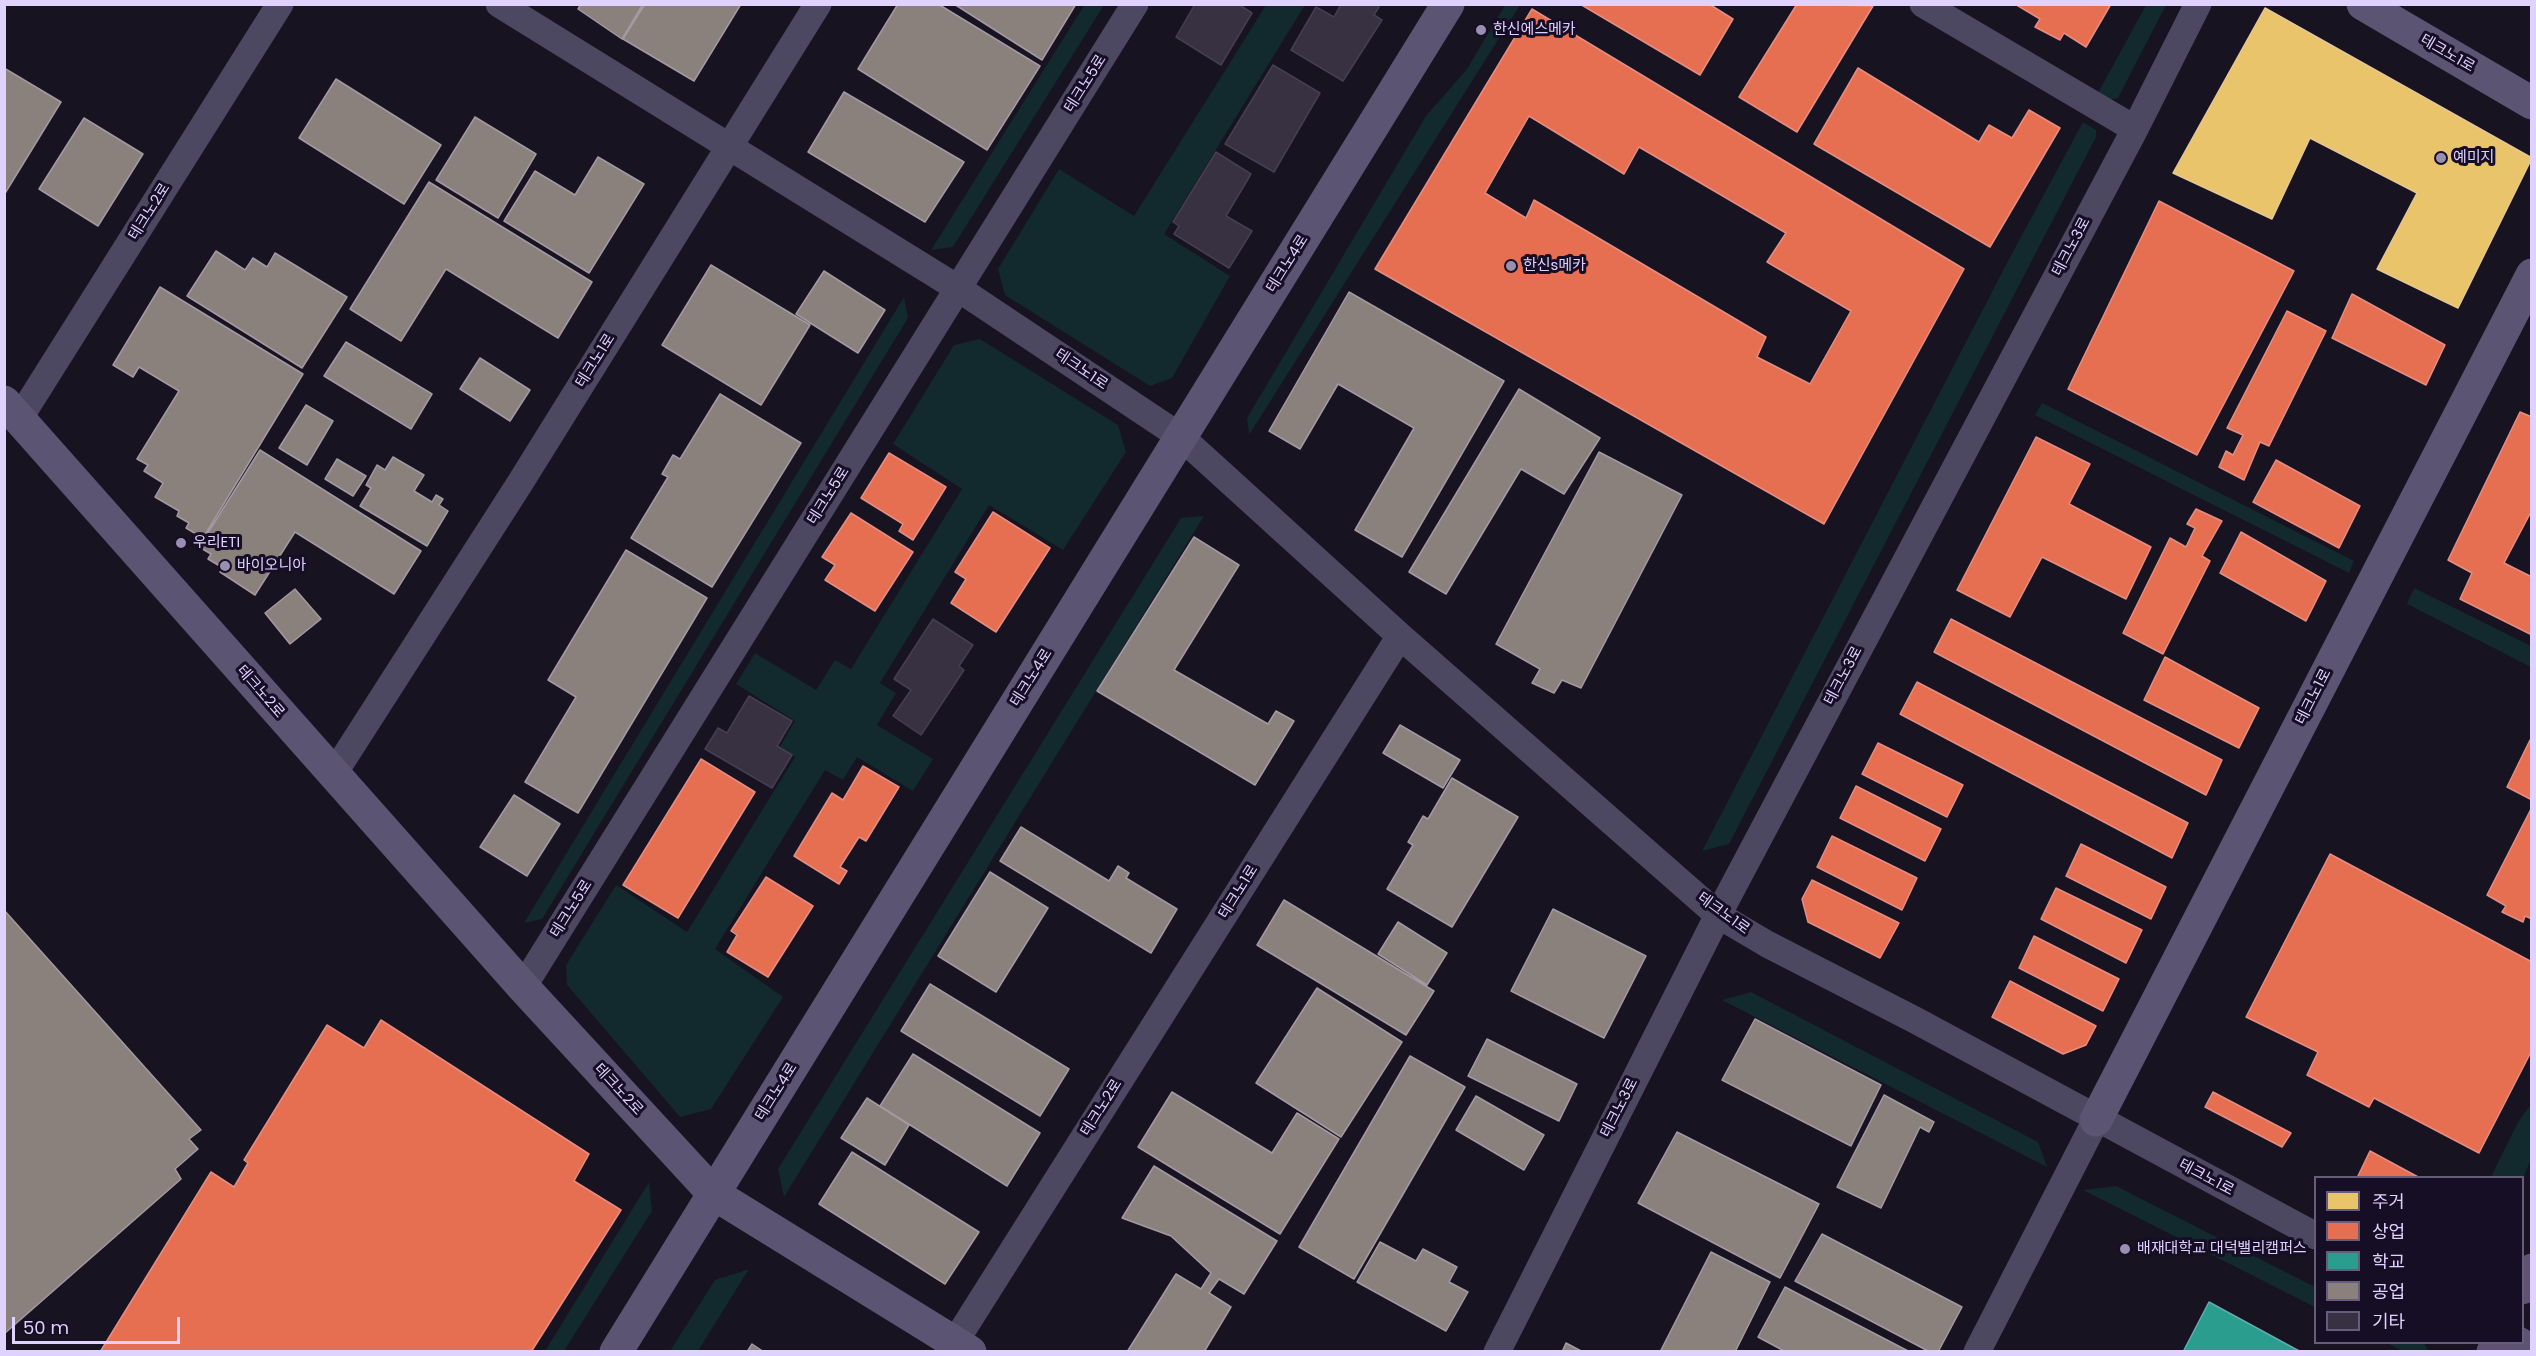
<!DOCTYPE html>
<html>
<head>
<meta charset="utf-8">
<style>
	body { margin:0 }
	#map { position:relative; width:2536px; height:1356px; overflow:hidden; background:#171320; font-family:Poppins,"Noto Sans KR",sans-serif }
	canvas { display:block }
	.frame { position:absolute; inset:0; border:6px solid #dfd2ff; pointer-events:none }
	.legend { position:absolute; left:2314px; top:1176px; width:210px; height:168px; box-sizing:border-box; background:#160e25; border:2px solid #665c7c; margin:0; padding:8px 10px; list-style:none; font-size:18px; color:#dfd2ff }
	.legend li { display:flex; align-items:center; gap:12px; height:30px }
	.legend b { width:30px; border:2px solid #665c7c }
	.scale { position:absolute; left:12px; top:1317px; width:168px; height:27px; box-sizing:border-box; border:3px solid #dfd2ff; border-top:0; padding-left:8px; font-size:18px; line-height:21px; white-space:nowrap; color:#dfd2ff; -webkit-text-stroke:4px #160e25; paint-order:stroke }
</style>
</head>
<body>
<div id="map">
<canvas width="2536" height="1356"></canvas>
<div class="frame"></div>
<ul class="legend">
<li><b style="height:16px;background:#e9c46a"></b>주거</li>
<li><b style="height:16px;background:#e76f51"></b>상업</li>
<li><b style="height:16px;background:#2a9d8f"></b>학교</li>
<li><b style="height:16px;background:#8a817c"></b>공업</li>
<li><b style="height:16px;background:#373142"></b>기타</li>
</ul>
<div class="scale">50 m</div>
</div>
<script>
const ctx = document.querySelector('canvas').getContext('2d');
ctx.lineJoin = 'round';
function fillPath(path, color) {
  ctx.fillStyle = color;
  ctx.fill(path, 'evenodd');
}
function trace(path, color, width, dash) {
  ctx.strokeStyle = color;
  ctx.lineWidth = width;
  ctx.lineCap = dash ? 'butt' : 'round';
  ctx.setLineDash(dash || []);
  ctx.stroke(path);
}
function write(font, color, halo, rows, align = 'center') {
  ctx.font = font + ' Poppins,"Noto Sans KR",sans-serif';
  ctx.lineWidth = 6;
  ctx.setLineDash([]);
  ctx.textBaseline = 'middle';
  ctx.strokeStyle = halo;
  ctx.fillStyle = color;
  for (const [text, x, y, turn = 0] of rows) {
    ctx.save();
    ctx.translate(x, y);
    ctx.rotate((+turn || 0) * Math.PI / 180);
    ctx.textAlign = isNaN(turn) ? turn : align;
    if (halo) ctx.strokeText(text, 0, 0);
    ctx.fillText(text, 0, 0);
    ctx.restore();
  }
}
fillPath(new Path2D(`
	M1085 4 1104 5 953 247 931 250Z
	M1266 5H1305L1164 234 1230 276 1172 378 1150 386 1005 295 998 269 1059 169 1134 216Z
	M1505 5H1520L1249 435 1247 418 1426 116 1467 69Z
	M2146 5H2166L2118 98 2109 100 2098 93Z
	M2083 122 2096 130V137L1729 844 1702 851 2008 261Z
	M904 297 908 318 542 919 524 923Z
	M980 339 1118 425 1126 452 1063 550 989 505 880 683 896 693 877 725 933 759 913 791 857 757 843 780 825 770 715 949 783 997 711 1109 680 1117 567 985 566 965 616 885 687 932 795 757 779 748 795 721 736 684 755 653 816 690 835 660 851 669 962 489 893 444 954 345Z
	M2042 403 2354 561 2349 573 2035 415Z
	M1204 516 784 1197 778 1169 1181 518Z
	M2414 588 2531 646V667L2407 604Z
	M1751 992 2038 1142 2047 1167 1722 1000Z
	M2531 1104V1159L2523 1178 2491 1177 2518 1122Z
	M649 1182 652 1211 564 1351H545Z
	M2116 1186 2315 1287V1307L2083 1190Z
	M749 1269 698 1351H670L715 1280Z
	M2386 1343H2424L2428 1351H2404Z`), '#12292e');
const homes = new Path2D(`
	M2265 8 2532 158 2458 308 2377 269 2417 193 2310 138 2272 219 2173 173Z`);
fillPath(homes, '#e9c46a');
trace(homes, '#e6c897', 1.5);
const shops = new Path2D(`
	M1580 4H1709L1733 19 1700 75Z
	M1797 4 1873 6 1797 132 1739 97Z
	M2015 4H2111L2086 47 2064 33 2060 40 2035 27 2040 19Z
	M1532 9 1964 269 1824 524 1375 269ZM1529 116 1624 174 1639 147 1786 233 1767 262 1851 311 1810 384 1757 357 1766 337 1534 200 1526 218 1485 193Z
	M1858 68 1979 142 1989 125 2012 138 2029 110 2060 128 1990 247 1814 144Z
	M2159 201 2294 271 2197 455 2068 389Z
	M2352 294 2445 345 2426 385 2332 338Z
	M2287 311 2326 331 2269 446 2260 442 2244 480 2219 467 2226 451 2233 455 2243 435 2227 428Z
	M2520 412 2532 417V510L2504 563 2532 577V635L2460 599 2472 573 2448 560Z
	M2036 437 2090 464 2069 504 2151 547 2126 599 2042 557 2010 617 1957 590Z
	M889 453 946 487 913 540 899 531 903 524 861 498Z
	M2276 460 2360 506 2339 548 2253 502Z
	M2196 509 2222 521 2202 556 2210 561 2163 654 2123 633 2170 538 2186 547 2195 528 2187 524Z
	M993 512 1050 548 996 632 951 603 966 579 955 572Z
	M851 513 913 552 875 611 825 580 835 565 822 557Z
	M2241 532 2326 581 2306 621 2220 573Z
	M1951 619 2222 760 2206 795 1934 652Z
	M2165 657 2259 708 2239 748 2144 700Z
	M1917 682 2188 823 2172 858 1900 714Z
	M2530 740H2532V800L2507 787Z
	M1878 743 1963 785 1947 817 1862 774Z
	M701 759 755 792 678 918 623 885Z
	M863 766 899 787 866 841 859 837 840 867 847 871 839 884 794 856 832 793 843 800Z
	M1856 786 1941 829 1925 861 1840 818Z
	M2532 807V919L2525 916 2523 922 2502 912 2506 906 2487 895Z
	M1832 836 1917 878 1902 910 1817 867Z
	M2081 844 2166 887 2151 919 2066 876Z
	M2330 854 2532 962V1050L2479 1153 2374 1098 2369 1107 2307 1075 2318 1052 2246 1017Z
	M766 877 813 906 768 977 727 952 737 935 731 931Z
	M1812 880 1899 923 1880 958 1808 922 1802 899Z
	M2056 888 2142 930 2126 963 2041 919Z
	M2034 936 2119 979 2103 1011 2019 968Z
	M2010 981 2096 1026 2086 1045 2063 1054 1992 1017Z
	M381 1020 589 1154 574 1181 621 1210 531 1352H100L211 1172 234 1187 248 1163 244 1160 327 1025 364 1048Z
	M2213 1092 2291 1133 2282 1147 2205 1107Z
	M2370 1151 2420 1178H2357Z`);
fillPath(shops, '#e76f51');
trace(shops, '#e58d85', 1.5);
const schools = new Path2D(`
	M2209 1302 2301 1352H2183Z`);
fillPath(schools, '#2a9d8f');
trace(schools, '#60adb1', 1.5);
const industry = new Path2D(`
	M581 4H643L622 39 578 9Z
	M645 4H741L694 81 623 39Z
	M898 4H938L1040 66 987 150 858 69Z
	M954 4H1076L1042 60Z
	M4 68 61 102 4 195Z
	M336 79 441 145 404 204 299 138Z
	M844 92 964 162 925 222 808 152Z
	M475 117 536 154 498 218 436 180Z
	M84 118 143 154 98 226 39 189Z
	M598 157 644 184 589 273 504 221 535 171 575 195Z
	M429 182 592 282 558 338 446 269 401 341 350 309Z
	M216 251 245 270 253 258 267 267 275 253 347 297 302 368 187 296Z
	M711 265 810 325 761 405 662 345Z
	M824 271 885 310 858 353 796 314Z
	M160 287 303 374 203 538 186 528 189 523 177 516 179 511 155 497 163 483 144 471 148 465 137 459 179 391 139 367 133 377 113 365Z
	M1349 292 1504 381 1402 557 1355 530 1414 428 1338 384 1300 449 1269 431Z
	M346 342 432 394 411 429 324 376Z
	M480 358 530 390 510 421 460 389Z
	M1519 389 1600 438 1564 494 1521 469 1446 594 1409 572Z
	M720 394 801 443 712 587 631 538 668 477 662 474 673 455 680 459Z
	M306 405 333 421 307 465 279 448Z
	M260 450 421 551 394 594 295 532 255 595 220 572 223 568 208 559 211 554 199 547Z
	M1599 452 1682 495 1581 688 1562 680 1554 693 1532 683 1540 669 1496 644Z
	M393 457 424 475 414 491 432 502 436 495 443 499 439 505 448 511 427 546 360 506 371 488 366 485 377 465 385 470Z
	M337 459 366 476 353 496 325 479Z
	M1194 537 1239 565 1174 670 1268 724 1276 711 1294 721 1255 785 1097 691Z
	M626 550 707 598 578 813 525 782 576 697 548 680Z
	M295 589 321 619 290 644 265 613Z
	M1400 725 1460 760 1443 788 1383 753Z
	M1452 778 1518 817 1452 927 1387 889 1413 845 1408 842 1423 816 1428 819Z
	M514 795 560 824 527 876 480 847Z
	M1021 827 1109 881 1118 866 1129 873 1126 878 1177 909 1151 953 1000 861Z
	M990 872 1048 908 996 992 938 956Z
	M1284 900 1434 991 1406 1035 1257 945Z
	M1553 909 1646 956 1604 1038 1511 991Z
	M4 910 201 1130 189 1139 198 1149 175 1169 181 1179 4 1334Z
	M1398 922 1447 953 1427 985 1378 954Z
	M930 984 1069 1069 1040 1116 901 1031Z
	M1317 988 1402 1042 1341 1137 1256 1083Z
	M1755 1019 1881 1085 1851 1146 1722 1080Z
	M1487 1039 1577 1084 1559 1121 1468 1076Z
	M913 1054 1040 1133 1007 1186 880 1106Z
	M1410 1056 1465 1087 1354 1279 1299 1247Z
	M1172 1092 1272 1153 1297 1113 1339 1139 1280 1234 1138 1147Z
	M1884 1095 1934 1122 1929 1132 1920 1127 1881 1208 1837 1187Z
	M1476 1096 1544 1135 1524 1170 1456 1130Z
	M867 1098 909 1125 885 1165 841 1138Z
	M1677 1132 1819 1204 1780 1278 1638 1203Z
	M852 1152 979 1232 945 1284 819 1204Z
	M1154 1166 1277 1241 1244 1294 1219 1279 1209 1293 1231 1307 1204 1352H1127L1176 1274 1201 1289 1211 1273 1171 1236 1122 1218Z
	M1822 1234 1962 1307 1938 1352H1930L1795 1281Z
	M1380 1242 1416 1261 1423 1249 1457 1267 1449 1282 1468 1292 1446 1331 1357 1282Z
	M1711 1252 1770 1282 1735 1352H1660Z
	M1785 1287 1910 1352H1786L1758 1337Z
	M1566 1343 1583 1352H1562Z
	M752 1344 764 1352H747Z`);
fillPath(industry, '#8a817c');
trace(industry, '#a499a3', 1.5);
const building = new Path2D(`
	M1195 4H1238L1252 13 1221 65 1176 37Z
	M1341 4H1375L1379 7 1374 15 1382 20 1343 81 1291 50 1316 7 1334 17Z
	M1273 65 1320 93 1274 172 1225 144Z
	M1216 152 1251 174 1226 216 1252 231 1229 268 1174 234 1179 226 1173 222Z
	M933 619 973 645 959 666 964 670 921 735 893 716 911 690 894 679Z
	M749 696 792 721 777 746 792 755 772 788 705 749 718 728 727 733Z`);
fillPath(building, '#373142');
trace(building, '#453e54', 1.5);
trace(new Path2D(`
	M499 4 959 289 1181 437 1400 636 1718 915 1767 944 1915 1020 2316 1236
	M1923 4 2135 129
	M19 419 280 4
	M333 775 520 483 818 4
	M523 987 1135 4
	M955 1342 1400 636
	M1497 1352 1718 915 2135 129 2198 4
	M1977 1352 2096 1120`), '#4d4861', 27);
trace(new Path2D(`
	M2363 4 2532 103
	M4 402 523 987 714 1194 970 1352
	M2096 1120 2532 275
	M2516 1342 2532 1351
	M616 1352 1448 4`), '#5b5473', 33);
trace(new Path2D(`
	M2522 1288 2532 1270
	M2493 1352 2497 1342`), '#625272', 33);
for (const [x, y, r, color] of [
	[1481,30,6,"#998fb1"],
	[2441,158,6,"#998fb1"],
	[1511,266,6,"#998fb1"],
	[181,543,6,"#998fb1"],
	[225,566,6,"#998fb1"],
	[2125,1249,6,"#998fb1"]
]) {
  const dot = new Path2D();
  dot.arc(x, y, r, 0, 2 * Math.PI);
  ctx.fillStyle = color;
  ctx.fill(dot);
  trace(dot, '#160e25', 2);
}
write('15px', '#dfd2ff', '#160e25', [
	["한신에스메카",1493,30],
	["예미지",2453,158],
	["한신s메카",1523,266],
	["우리ETI",193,543],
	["바이오니아",237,566],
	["배재대학교 대덕밸리캠퍼스",2137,1249]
], 'left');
write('15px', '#dfd2ff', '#160e25', [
	["테크노1로",2447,54,30],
	["테크노5로",1086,84,-58],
	["테크노2로",150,212,-58],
	["테크노3로",2072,247,-62],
	["테크노4로",1288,264,-58],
	["테크노1로",596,361,-58],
	["테크노1로",1081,370,34],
	["테크노5로",829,496,-58],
	["테크노3로",1844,676,-62],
	["테크노4로",1032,678,-58],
	["테크노2로",260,692,49],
	["테크노1로",2314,697,-63],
	["테크노1로",1239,892,-58],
	["테크노5로",572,909,-58],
	["테크노1로",1723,914,36],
	["테크노2로",618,1090,47],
	["테크노4로",777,1092,-58],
	["테크노2로",1102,1108,-58],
	["테크노3로",1620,1108,-63],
	["테크노1로",2206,1178,28]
]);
</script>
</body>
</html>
